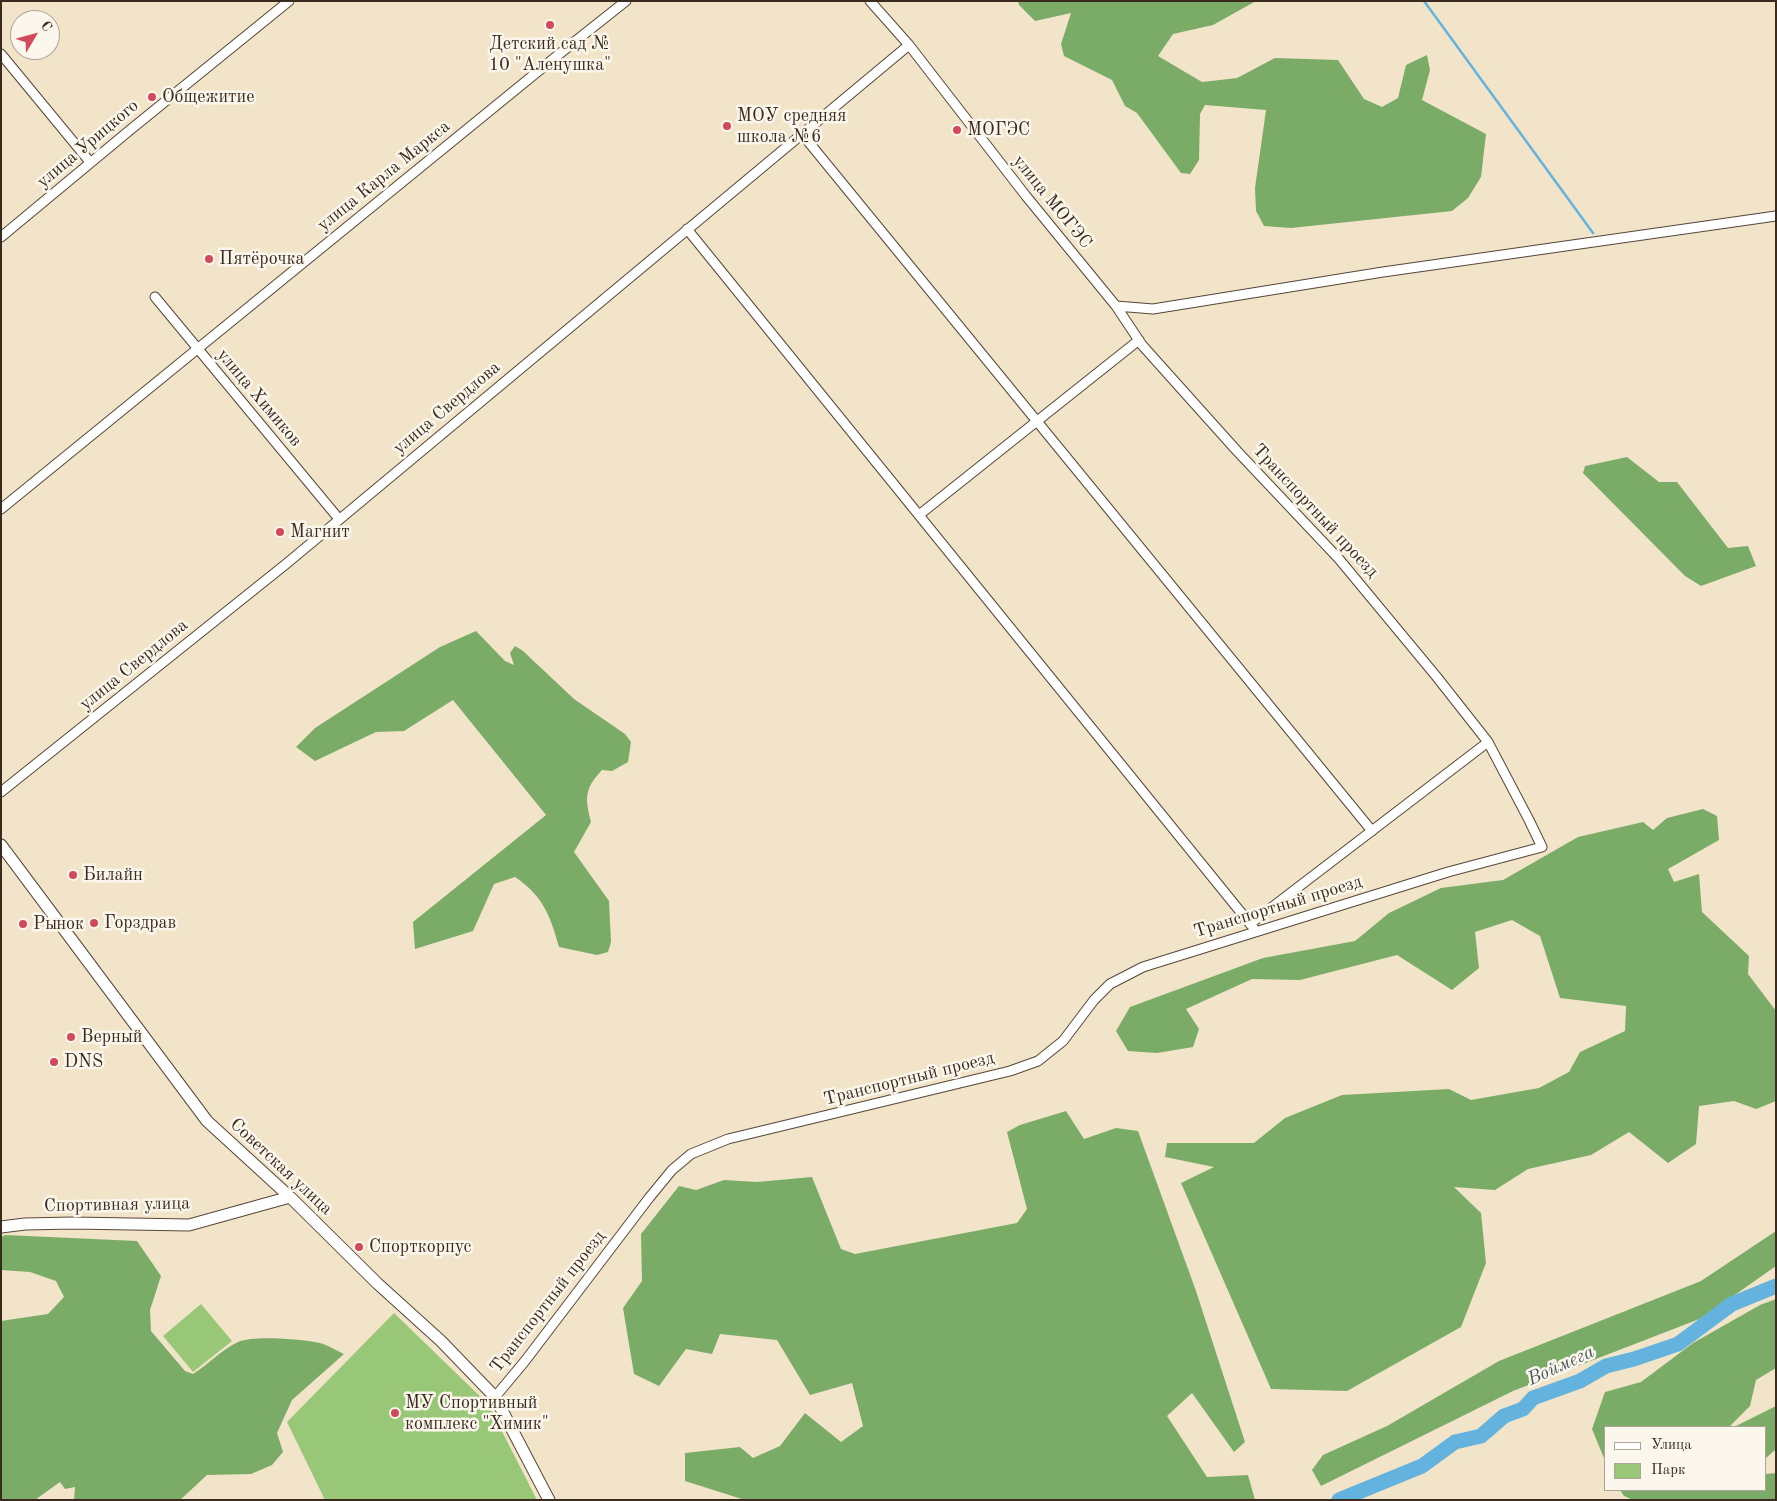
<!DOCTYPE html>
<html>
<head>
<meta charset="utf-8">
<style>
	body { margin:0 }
	#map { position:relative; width:1777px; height:1501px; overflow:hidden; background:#f2e4c8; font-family:"Old Standard TT",serif }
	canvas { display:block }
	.frame { position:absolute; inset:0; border:2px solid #3b2a1e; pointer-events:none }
	.legend { position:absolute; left:1604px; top:1426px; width:162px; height:65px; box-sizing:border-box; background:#fbf7ec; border:1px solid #aea59a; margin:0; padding:6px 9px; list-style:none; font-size:15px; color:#3b2a1e }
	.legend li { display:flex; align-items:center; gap:10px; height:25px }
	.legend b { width:25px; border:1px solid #aea59a }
	.north { position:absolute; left:10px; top:10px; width:50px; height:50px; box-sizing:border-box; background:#fbf7ec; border:1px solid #aea59a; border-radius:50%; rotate:53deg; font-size:14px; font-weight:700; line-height:20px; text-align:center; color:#3b2a1e }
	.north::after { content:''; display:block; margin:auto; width:18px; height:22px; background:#d1495b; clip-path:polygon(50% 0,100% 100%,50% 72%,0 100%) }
</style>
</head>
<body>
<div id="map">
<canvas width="1777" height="1501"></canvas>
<div class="frame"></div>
<ul class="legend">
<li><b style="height:6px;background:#fff"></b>Улица</li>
<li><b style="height:14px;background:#98c877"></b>Парк</li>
</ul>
<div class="north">С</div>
</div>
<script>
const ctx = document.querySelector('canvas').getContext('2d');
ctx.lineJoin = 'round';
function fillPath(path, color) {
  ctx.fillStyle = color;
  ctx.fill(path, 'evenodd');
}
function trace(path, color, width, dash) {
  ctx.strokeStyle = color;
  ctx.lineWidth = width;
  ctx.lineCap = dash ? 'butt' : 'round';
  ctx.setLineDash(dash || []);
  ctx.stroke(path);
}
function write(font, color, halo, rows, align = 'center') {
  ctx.font = font + ' "Old Standard TT",serif';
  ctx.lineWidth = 5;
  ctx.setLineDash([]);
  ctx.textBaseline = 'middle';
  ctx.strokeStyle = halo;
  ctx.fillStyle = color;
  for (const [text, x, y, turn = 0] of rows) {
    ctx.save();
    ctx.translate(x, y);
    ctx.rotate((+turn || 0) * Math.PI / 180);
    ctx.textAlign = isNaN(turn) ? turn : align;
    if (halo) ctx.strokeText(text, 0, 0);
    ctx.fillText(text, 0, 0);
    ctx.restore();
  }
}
fillPath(new Path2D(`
	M201 1304 232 1341 193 1372 163 1336Z
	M394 1313 488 1404 537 1500H325L287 1422Z`), '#98c877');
fillPath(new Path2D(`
	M1018 1H1256L1213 25 1173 34 1158 56 1202 82 1237 78 1275 58 1338 60 1364 99 1382 107 1398 98 1406 65 1427 55 1430 70 1422 100 1486 134 1481 177 1468 198 1452 211 1291 228 1264 226 1256 211 1255 188 1266 110 1205 105 1200 114 1199 160 1190 174 1181 173 1137 113 1125 106 1112 80 1064 56 1061 44 1071 13 1035 21 1019 5Z
	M1627 457 1659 482H1677L1728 548 1748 546 1756 566 1701 586 1685 576 1583 473 1585 466Z
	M476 631 505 661 514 665 510 653 515 646 523 651 574 699 625 734 631 742 628 762 612 771 602 770C584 789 585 798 591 822L574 852 609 901 611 942 608 952 597 955 559 947C550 915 543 896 515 877L494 884 473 931 415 949 413 922 546 815 453 700 404 731 376 732 315 761 296 747 315 728 440 647Z
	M1703 809 1717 816 1719 840 1668 869 1674 882 1699 874 1702 912 1749 956 1748 974 1776 1011V1101L1756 1109 1734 1101 1699 1106 1696 1144 1668 1163 1629 1132 1591 1155 1528 1169 1495 1190 1454 1187 1481 1213 1486 1263 1461 1327 1347 1391 1271 1389 1181 1183 1214 1167 1165 1157 1167 1143H1254L1285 1118 1342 1095 1449 1089 1471 1100 1539 1088 1569 1072 1580 1052 1625 1031 1626 1006 1560 998 1540 936 1512 920 1475 932 1479 968 1452 990 1397 955 1300 980 1252 979 1186 1009 1199 1029 1193 1047 1157 1053 1128 1051 1116 1031 1130 1007 1263 958 1355 941 1389 913 1441 888 1503 880 1578 837 1643 822 1653 830 1667 818Z
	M1066 1111 1084 1139 1116 1128 1138 1131 1196 1291 1245 1442 1234 1452 1192 1393 1167 1416 1207 1477 1248 1475 1255 1500H745L685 1481V1453L740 1447 753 1458 780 1446 805 1413 841 1442 863 1426 852 1383 810 1395 777 1340 720 1334 712 1354 686 1349 659 1386 634 1374 623 1308 642 1281 641 1234 679 1186 696 1190 724 1180 757 1182 812 1177 841 1249 855 1254 1017 1223 1027 1209 1007 1132 1020 1125Z
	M1776 1231V1266L1702 1318 1513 1391 1321 1486 1312 1470 1323 1455 1387 1426 1499 1361 1701 1281Z
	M5 1235 137 1241 161 1276 150 1310 151 1331 185 1371 193 1374C209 1364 221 1350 238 1342 253 1335 303 1339 320 1343 328 1345 337 1351 344 1354L292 1400 277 1433 283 1452 272 1465 251 1474 207 1475 180 1500H74L75 1487 65 1489 60 1482 35 1500H1V1321L48 1314 64 1297 56 1281 30 1272 1 1270V1237Z
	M1776 1299V1368L1756 1380 1750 1406 1729 1427H1606V1463L1592 1429 1605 1392 1641 1382 1693 1343 1760 1305Z
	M1776 1406V1449L1766 1458V1427H1734Z
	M1776 1473V1500H1633L1624 1496 1620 1490H1766V1474Z`), '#7aac68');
trace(new Path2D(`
	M1424 1 1593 233`), '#64b3de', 2.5);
trace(new Path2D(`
	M1339 1500 1422 1466 1455 1442 1481 1436 1504 1416 1523 1409 1533 1398 1580 1381 1606 1366 1634 1359 1678 1344 1732 1304 1776 1286`), '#64b3de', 15);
const minor = new Path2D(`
	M1 54 90 162
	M802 134 1372 831
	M687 229 1256 931
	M1 237 130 130 289 1
	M155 297 339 519
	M1116 306 1153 309 1383 272 1776 216
	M1 509 563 51 626 1
	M919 515 1139 340
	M1 792 286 564 909 45
	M1250 924 1488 742
	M495 1397 525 1361 649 1198 672 1170 691 1154 728 1139 1010 1071 1038 1061 1063 1041 1094 1000 1110 984 1143 967 1448 872 1542 847 1529 820 1488 742 1436 676 1339 559 1237 451 1142 345 1116 306 1026 196 909 45 870 1`);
const tertiary = new Path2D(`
	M1 845 207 1121 290 1197 378 1284 441 1341 495 1397 549 1500
	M1 1227 25 1224 73 1223 189 1225 290 1197`);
trace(minor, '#564638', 11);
trace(tertiary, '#564638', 13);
trace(minor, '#fff', 9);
trace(tertiary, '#fff', 11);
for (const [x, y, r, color] of [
	[550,25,5,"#d1495b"],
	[152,97,5,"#d1495b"],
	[727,126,5,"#d1495b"],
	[957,130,5,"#d1495b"],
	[209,259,5,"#d1495b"],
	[280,532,5,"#d1495b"],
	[73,875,5,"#d1495b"],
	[94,923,5,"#d1495b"],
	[23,924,5,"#d1495b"],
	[71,1037,5,"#d1495b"],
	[54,1062,5,"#d1495b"],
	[359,1247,5,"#d1495b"],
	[395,1413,5,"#d1495b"]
]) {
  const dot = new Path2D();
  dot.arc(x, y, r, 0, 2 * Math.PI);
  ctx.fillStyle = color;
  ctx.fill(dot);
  trace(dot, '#fbf7ec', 2);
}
write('18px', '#3b2a1e', '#fbf7ec', [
	["Детский сад №",550,44,"center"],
	["10 \"Аленушка\"",550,65,"center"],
	["Общежитие",162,97],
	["МОУ средняя",737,116],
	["школа №6",737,137],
	["МОГЭС",967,130],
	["Пятёрочка",219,259],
	["Магнит",290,532],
	["Билайн",83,875],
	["Горздрав",104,923],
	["Рынок",33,924],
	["Верный",81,1037],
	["DNS",64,1062],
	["Спорткорпус",369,1247],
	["МУ Спортивный",405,1403],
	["комплекс \"Химик\"",405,1424]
], 'left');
write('18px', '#3b2a1e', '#fbf7ec', [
	["улица Урицкого",88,144,-40],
	["улица Карла Маркса",384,176,-39],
	["улица МОГЭС",1052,202,51],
	["улица Химиков",259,398,50],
	["улица Свердлова",447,408,-40],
	["Транспортный проезд",1315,511,47],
	["улица Свердлова",134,665,-39],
	["Транспортный проезд",1278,907,-17],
	["Транспортный проезд",909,1079,-14],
	["Советская улица",281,1167,43],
	["Спортивная улица",117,1205,-1],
	["Транспортный проезд",548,1302,-52]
]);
write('italic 19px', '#495a61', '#fbf7ec', [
	["Воймега",1561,1366,-25]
]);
</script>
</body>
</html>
